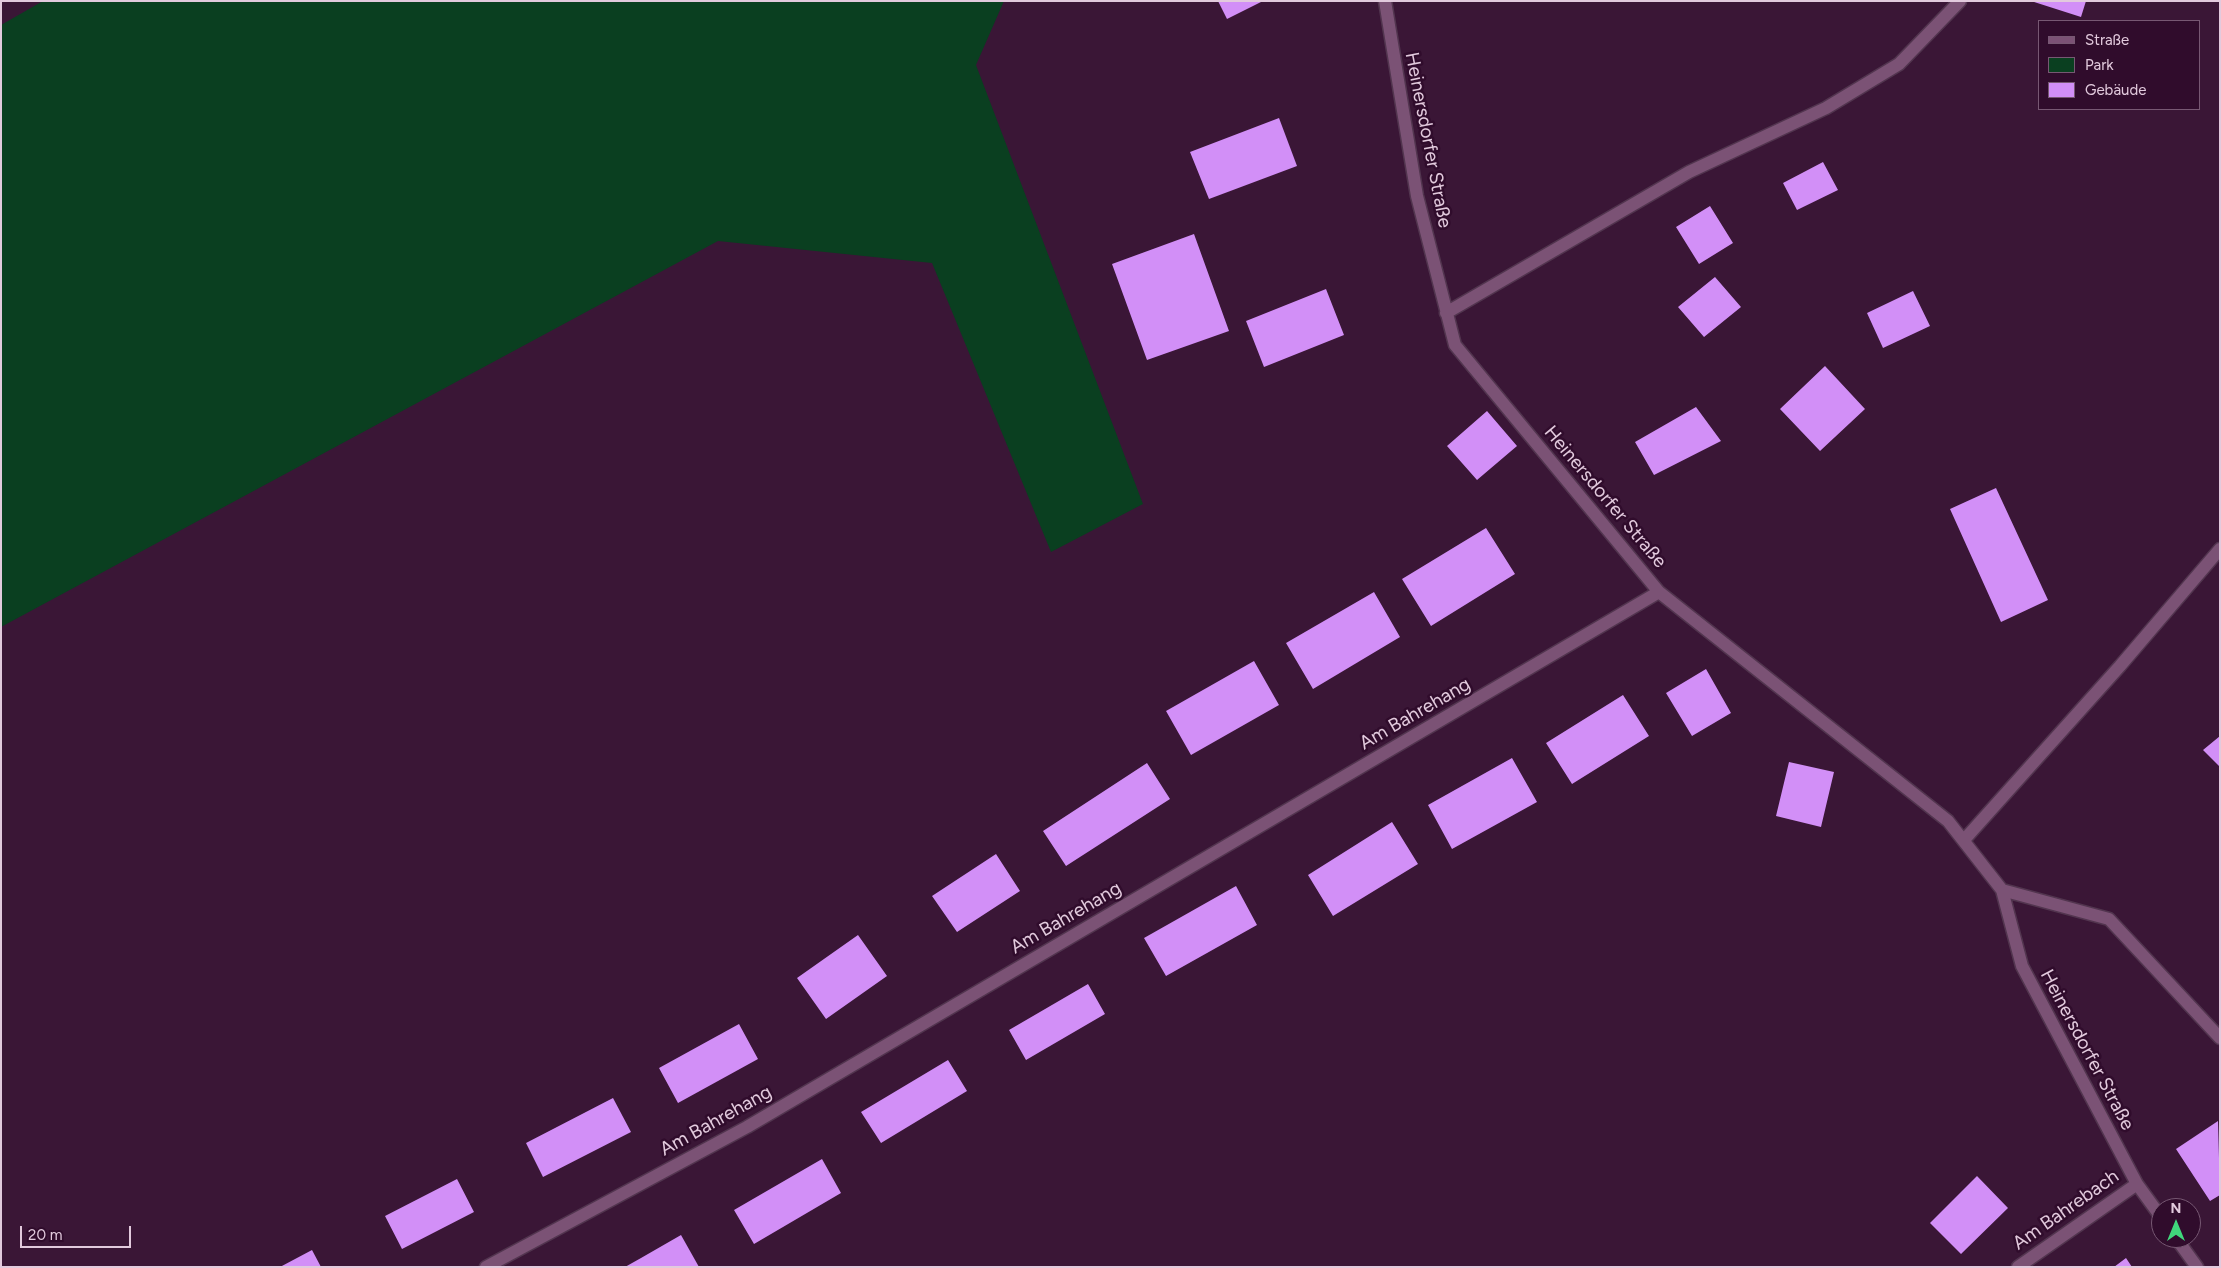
<!DOCTYPE html>
<html>
<head>
<meta charset="utf-8">
<style>
	body { margin:0 }
	#map { position:relative; width:2221px; height:1268px; overflow:hidden; background:#3a1636; font-family:Figtree,sans-serif }
	canvas { display:block }
	.frame { position:absolute; inset:0; border:2px solid #e2cadd; pointer-events:none }
	.legend { position:absolute; left:2038px; top:20px; width:162px; height:90px; box-sizing:border-box; background:#300c2c; border:1px solid #775873; margin:0; padding:6px 9px; list-style:none; font-size:15px; color:#e2cadd }
	.legend li { display:flex; align-items:center; gap:10px; height:25px }
	.legend b { width:25px; border:1px solid #775873 }
	.north { position:absolute; left:2151px; top:1198px; width:50px; height:50px; box-sizing:border-box; background:#300c2c; border:1px solid #775873; border-radius:50%; rotate:0deg; font-size:14px; font-weight:700; line-height:20px; text-align:center; color:#e2cadd }
	.north::after { content:''; display:block; margin:auto; width:18px; height:22px; background:#40d77c; clip-path:polygon(50% 0,100% 100%,50% 72%,0 100%) }
	.scale { position:absolute; left:20px; top:1226px; width:111px; height:22px; box-sizing:border-box; border:2px solid #e2cadd; border-top:0; padding-left:6px; font-size:15px; line-height:18px; white-space:nowrap; color:#e2cadd; -webkit-text-stroke:4px #300c2c; paint-order:stroke }
</style>
</head>
<body>
<div id="map">
<canvas width="2221" height="1268"></canvas>
<div class="frame"></div>
<ul class="legend">
<li><b style="height:6px;background:#7b5275"></b>Straße</li>
<li><b style="height:14px;background:#0a3f20"></b>Park</li>
<li><b style="height:14px;background:#d28ff7"></b>Gebäude</li>
</ul>
<div class="north">N</div>
<div class="scale">20 m</div>
</div>
<script>
const ctx = document.querySelector('canvas').getContext('2d');
ctx.lineJoin = 'round';
function fillPath(path, color) {
  ctx.fillStyle = color;
  ctx.fill(path, 'evenodd');
}
function trace(path, color, width, dash) {
  ctx.strokeStyle = color;
  ctx.lineWidth = width;
  ctx.lineCap = dash ? 'butt' : 'round';
  ctx.setLineDash(dash || []);
  ctx.stroke(path);
}
function write(font, color, halo, rows, align = 'center') {
  ctx.font = font + ' Figtree,sans-serif';
  ctx.lineWidth = 5;
  ctx.setLineDash([]);
  ctx.textBaseline = 'middle';
  ctx.strokeStyle = halo;
  ctx.fillStyle = color;
  for (const [text, x, y, turn = 0] of rows) {
    ctx.save();
    ctx.translate(x, y);
    ctx.rotate((+turn || 0) * Math.PI / 180);
    ctx.textAlign = isNaN(turn) ? turn : align;
    if (halo) ctx.strokeText(text, 0, 0);
    ctx.fillText(text, 0, 0);
    ctx.restore();
  }
}
fillPath(new Path2D(`
	M43 1H1004L976 65 1143 504 1051 552 932 263 718 241 1 627V25Z`), '#0a3f20');
fillPath(new Path2D(`
	M1218 1H1263L1227 19Z
	M2031 1H2086L2081 17Z
	M1279 118 1297 166 1209 199 1190 152Z
	M1823 162 1838 190 1797 210 1783 183Z
	M1710 206 1733 243 1699 264 1676 227Z
	M1194 234 1229 331 1147 360 1112 264Z
	M1715 277 1741 307 1704 337 1678 307Z
	M1326 289 1344 335 1264 367 1246 321Z
	M1913 291 1930 326 1883 348 1867 313Z
	M1825 366 1865 409 1820 451 1780 409Z
	M1696 407 1721 441 1654 475 1635 442Z
	M1487 411 1517 446 1477 480 1447 446Z
	M1996 488 2048 600 2001 622 1950 509Z
	M1486 528 1515 574 1431 626 1402 579Z
	M1374 592 1400 637 1313 689 1286 643Z
	M1254 661 1279 705 1191 755 1166 711Z
	M1706 669 1731 713 1692 736 1666 693Z
	M1623 695 1649 736 1572 784 1546 743Z
	M2220 736V767L2203 750Z
	M1512 758 1537 802 1452 849 1428 805Z
	M1789 762 1834 772 1821 827 1776 816Z
	M1147 763 1170 799 1066 866 1043 831Z
	M1392 822 1418 864 1333 916 1308 875Z
	M996 854 1020 891 957 932 932 896Z
	M1236 886 1257 925 1166 976 1144 938Z
	M858 935 887 976 826 1019 797 978Z
	M1088 984 1105 1014 1026 1060 1009 1030Z
	M739 1024 758 1059 678 1103 659 1068Z
	M948 1060 967 1091 881 1143 861 1112Z
	M613 1098 631 1132 543 1177 526 1143Z
	M2218 1121 2220 1195 2210 1201 2176 1149Z
	M822 1159 841 1193 754 1244 734 1210Z
	M1977 1176 2008 1208 1961 1254 1930 1223Z
	M457 1179 474 1212 402 1249 385 1216Z
	M681 1235 699 1267H625L641 1258Z
	M312 1250 321 1267H280Z
	M2126 1258 2132 1267H2114Z`), '#d28ff7');
const minor = new Path2D(`
	M1385 1 1417 196 1455 345 1659 592 1948 821 2002 890 2022 966 2137 1184 2161 1217
	M1446 313 1689 172 1826 108 1899 64 1960 1
	M1964 840 2120 666 2220 549
	M2002 890 2109 919 2220 1038
	M2176 1238 2197 1267
	M486 1267 747 1127 1659 592
	M2018 1267 2137 1184`);
trace(minor, '#52354f', 15);
trace(minor, '#7b5275', 12);
write('19px', '#e2cadd', '#300c2c', [
	["Heinersdorfer Straße",1428,140,79],
	["Heinersdorfer Straße",1605,497,50],
	["Am Bahrehang",1415,714,-30],
	["Am Bahrehang",1066,918,-30],
	["Heinersdorfer Straße",2087,1050,62],
	["Am Bahrehang",716,1121,-29],
	["Am Bahrebach",2066,1210,-35]
]);
</script>
</body>
</html>
